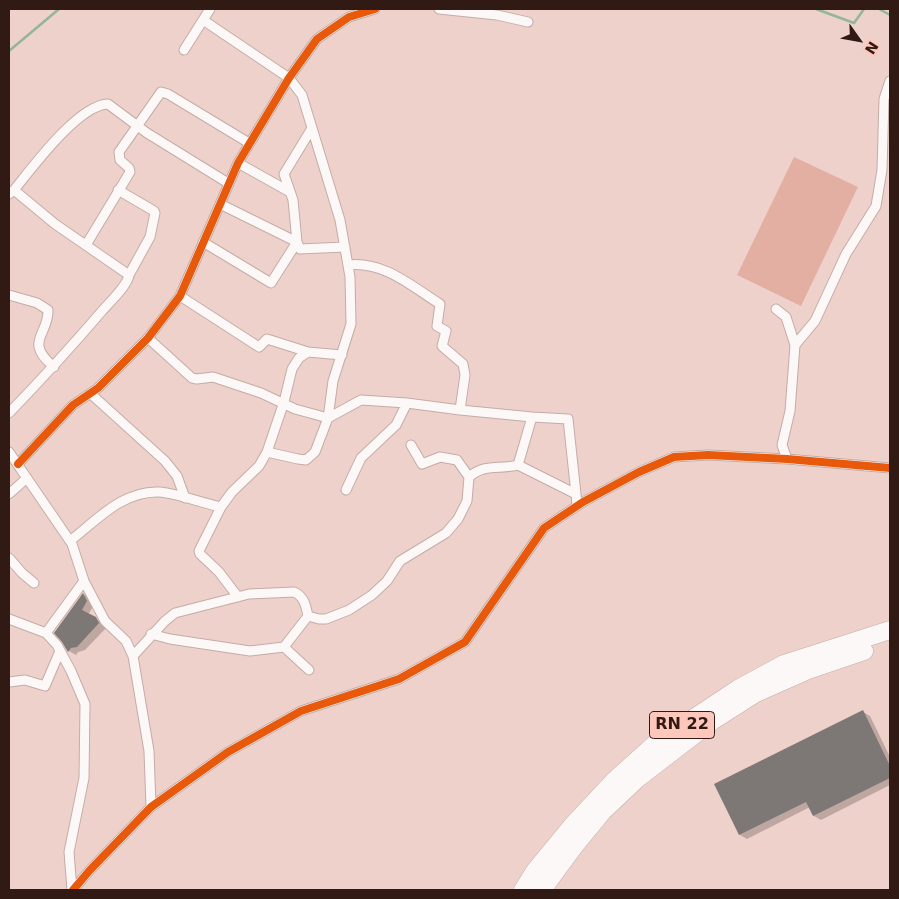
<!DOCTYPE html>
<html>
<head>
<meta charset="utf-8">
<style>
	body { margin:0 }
	#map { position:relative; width:899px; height:899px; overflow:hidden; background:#eed1ca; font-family:"DejaVu Sans",sans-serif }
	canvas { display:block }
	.frame { position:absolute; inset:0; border:10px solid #311914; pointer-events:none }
	.north { position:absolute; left:834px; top:15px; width:50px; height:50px; -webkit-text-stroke:4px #fdc7bb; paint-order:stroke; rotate:122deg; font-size:14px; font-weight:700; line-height:20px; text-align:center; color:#311914 }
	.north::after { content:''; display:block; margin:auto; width:18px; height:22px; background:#311914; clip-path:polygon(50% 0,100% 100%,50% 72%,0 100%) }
</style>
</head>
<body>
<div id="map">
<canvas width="899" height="899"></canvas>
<div class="frame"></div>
<div class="north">N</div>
</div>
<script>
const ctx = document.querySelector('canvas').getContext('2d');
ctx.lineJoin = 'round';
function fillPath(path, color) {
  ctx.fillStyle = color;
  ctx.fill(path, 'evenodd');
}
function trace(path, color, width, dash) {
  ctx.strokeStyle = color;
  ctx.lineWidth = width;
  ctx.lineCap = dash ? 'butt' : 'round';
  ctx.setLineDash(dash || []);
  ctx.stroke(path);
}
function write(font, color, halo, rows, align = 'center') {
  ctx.font = font + ' "DejaVu Sans",sans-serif';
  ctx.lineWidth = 5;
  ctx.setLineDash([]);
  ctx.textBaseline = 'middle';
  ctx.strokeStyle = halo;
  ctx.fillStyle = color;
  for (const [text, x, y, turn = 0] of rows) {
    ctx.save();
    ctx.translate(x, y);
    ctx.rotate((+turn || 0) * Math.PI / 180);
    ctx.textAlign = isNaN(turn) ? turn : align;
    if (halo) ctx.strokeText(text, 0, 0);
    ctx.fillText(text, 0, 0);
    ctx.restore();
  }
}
fillPath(new Path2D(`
	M794 157 858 187 801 306 737 275Z`), '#e4afa3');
fillPath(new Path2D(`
	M83 594 90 598 94 605 88 615 103 623 106 628 85 650 78 652 76 655 69 651 63 641Z
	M863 712 870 716 890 757V785L821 820 814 816 810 807 747 839 740 835 716 785Z`), '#0003');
trace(new Path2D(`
	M816 9 854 23 864 9
	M879 9 890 15
	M9 51 59 9`), '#92b696', 2.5);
fillPath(new Path2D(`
	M83 593 87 601 82 610 96 617 99 623 77 647 71 648 68 652 62 642 54 633Z
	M863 710 890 766V778L813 816 806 802 739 835 714 784Z`), '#7d7876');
const street = new Path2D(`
	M439 9 497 15 528 22
	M203 20 289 78 302 95 340 220 350 277 351 324 333 381 328 418 315 452 306 460 298 459 267 452
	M184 50 210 9
	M312 128 284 174 293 200 297 242 300 249 345 247
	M238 163 290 192
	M14 190C32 168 78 105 108 104L147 133 228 183
	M118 190 154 211 155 213 150 237 129 275
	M9 194 14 190 55 224 129 275C128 285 109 303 102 311 72 346 41 380 9 413
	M203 242 271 283 297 242 220 204
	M86 245 130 172 129 168 120 160 119 152 161 92 168 94 249 143
	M348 265C384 261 411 286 440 304L437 326 446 331 442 346 463 364 465 375 460 410 532 417
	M9 295 37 303 48 310C49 335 23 341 54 367
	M180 296 259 347 267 339 308 352
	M776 309 786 317 795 345 790 411 782 445 787 459
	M148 338 192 378 197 379 213 377 261 393 295 409 328 418 361 400 407 403
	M795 345 815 321 846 254 876 206 882 170 884 99 890 81
	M91 394 165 461 177 476 185 498
	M411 445 422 464 440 457 457 460 469 477
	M9 452 72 544 84 581 105 621 126 641 133 656 149 751 151 807
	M18 464 73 405 98 388 148 338 180 296 238 163 289 78 317 39 349 17 375 9
	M346 490 361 458 396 425 407 403 460 410
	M9 494 27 478
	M576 494 518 465 532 417 568 419 576 494 577 506
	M221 507 199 551 200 554 219 572 238 597
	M70 541C97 520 123 490 160 492 180 494 201 503 221 507L232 492 259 466 267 452 284 402 292 369 299 358 308 352 342 355
	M9 558 22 573 34 583
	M9 619 46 633 57 645 71 671 85 704 84 778 69 852 72 890
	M46 633 84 581
	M151 634 170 639 250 651 284 647
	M133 656 165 621 175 613 249 594 294 592C304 596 306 606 308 616
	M309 670 284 647 308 616 319 619H326L349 610 372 595 387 581 400 561 446 533 458 519 467 501 469 477C485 463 500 470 518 465
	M9 682 25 680 45 686 60 651
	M73 890 90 870 151 807 228 752 301 711 399 679 465 642 544 528 583 502 639 472 674 457 708 455 787 459 890 468`);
const highway = new Path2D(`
	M523 890 535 871 572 826 614 781 655 744 738 689 784 664 890 630
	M542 890 575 845 603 811 638 778 712 721 756 693 808 670 864 651`);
trace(street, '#c4aca6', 11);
trace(highway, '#c4aca6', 19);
trace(street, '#fcf8f7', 9);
trace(highway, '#fcf8f7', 18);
trace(new Path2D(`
	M18 464 73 405 98 388 148 338 180 296 238 163 289 78 317 39 349 17 375 9
	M73 890 90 870 151 807 228 752 301 711 399 679 465 642 544 528 583 502 639 472 674 457 708 455 787 459 890 468`), '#e8590c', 8);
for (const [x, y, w] of [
	[682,725,65]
]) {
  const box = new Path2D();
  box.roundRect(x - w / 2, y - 13.5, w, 27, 4);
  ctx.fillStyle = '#fdc7bb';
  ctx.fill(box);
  trace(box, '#311914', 1);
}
write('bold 16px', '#311914', null, [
	["RN 22",682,725]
]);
</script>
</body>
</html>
